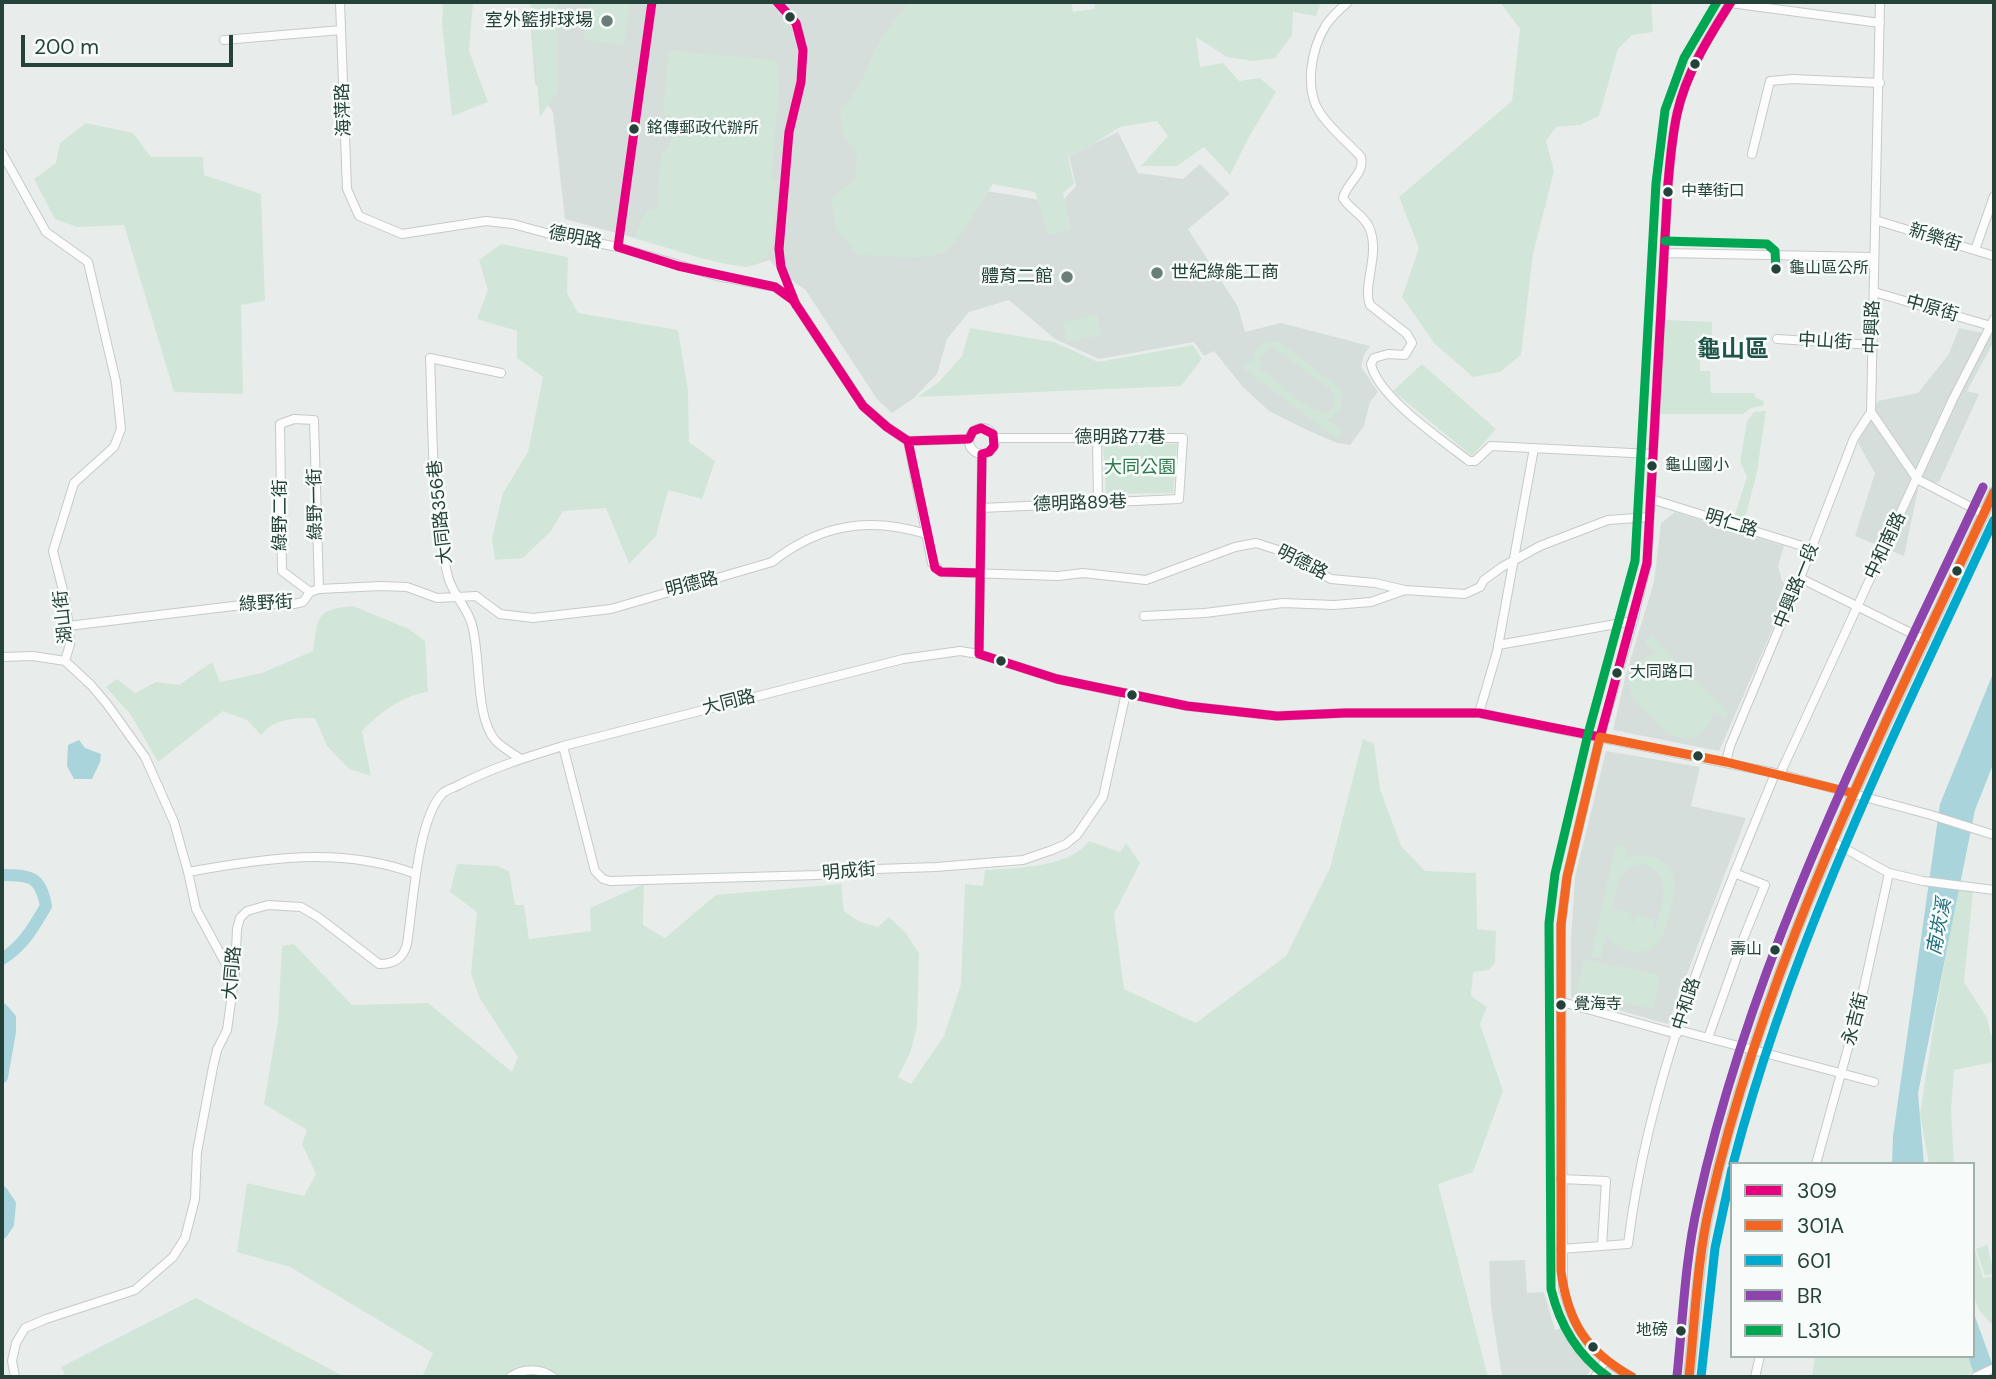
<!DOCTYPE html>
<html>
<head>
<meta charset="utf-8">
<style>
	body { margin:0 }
	#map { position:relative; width:1996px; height:1379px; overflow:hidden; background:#e8edeb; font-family:"DM Sans",sans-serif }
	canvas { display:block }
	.frame { position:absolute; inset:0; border:4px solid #24423a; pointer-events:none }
	.legend { position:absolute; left:1730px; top:1162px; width:245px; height:196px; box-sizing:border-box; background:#f7fbf9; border:2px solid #a3b1ad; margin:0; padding:9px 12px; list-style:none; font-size:21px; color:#24423a }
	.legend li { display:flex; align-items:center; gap:14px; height:35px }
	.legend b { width:35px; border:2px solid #a3b1ad }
	.scale { position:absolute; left:21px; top:35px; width:212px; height:32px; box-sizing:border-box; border:4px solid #24423a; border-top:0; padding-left:9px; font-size:21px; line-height:24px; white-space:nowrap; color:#24423a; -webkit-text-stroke:5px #f7fbf9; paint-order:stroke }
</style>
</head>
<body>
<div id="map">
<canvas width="1996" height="1379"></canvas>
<div class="frame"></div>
<ul class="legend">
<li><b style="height:9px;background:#e5007d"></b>309</li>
<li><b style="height:9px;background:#f26522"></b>301A</li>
<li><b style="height:9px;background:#00a9ce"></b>601</li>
<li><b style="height:9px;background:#8e44ad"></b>BR</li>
<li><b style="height:9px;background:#00a651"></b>L310</li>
</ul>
<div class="scale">200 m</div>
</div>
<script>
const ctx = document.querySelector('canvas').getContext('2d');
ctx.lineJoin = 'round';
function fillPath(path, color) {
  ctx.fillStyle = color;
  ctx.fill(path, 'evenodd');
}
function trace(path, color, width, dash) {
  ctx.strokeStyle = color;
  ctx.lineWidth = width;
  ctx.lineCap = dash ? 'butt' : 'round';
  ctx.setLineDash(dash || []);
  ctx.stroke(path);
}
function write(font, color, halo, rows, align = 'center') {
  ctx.font = font + ' "DM Sans","Noto Sans TC",sans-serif';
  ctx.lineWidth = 5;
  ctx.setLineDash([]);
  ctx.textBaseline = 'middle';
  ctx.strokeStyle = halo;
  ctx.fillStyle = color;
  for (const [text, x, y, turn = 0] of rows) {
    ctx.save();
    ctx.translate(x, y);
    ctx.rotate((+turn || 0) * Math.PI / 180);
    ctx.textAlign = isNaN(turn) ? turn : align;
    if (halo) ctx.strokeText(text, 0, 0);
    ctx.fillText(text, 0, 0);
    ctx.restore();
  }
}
fillPath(new Path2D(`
	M533 2H908L900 61 944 184 1035 199 1063 211 1059 205 1076 186 1069 156 1118 132 1138 173 1183 179 1200 164 1230 194 1188 229 1238 307 1245 332 1281 323 1370 346 1364 355 1361 367 1378 392 1370 402 1364 426 1350 445 1337 443 1307 430 1269 411 1243 387 1214 351 1204 356 1194 342 1099 359 1055 339 1009 300 969 312 947 339 937 374 914 398 892 413 877 399 805 289 795 283 781 267 774 266 770 260 746 267 726 263 565 219 553 113 535 83 530 15Z
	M1959 328 1994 335V341L1967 391 1979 394 1939 482 1919 485 1904 556 1855 536 1875 473 1858 443 1878 401 1918 393 1949 354Z
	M1675 512 1784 546 1778 566 1782 581 1790 589 1719 751 1613 730 1626 674 1654 582 1661 523Z
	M1606 751 1700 767 1691 806 1746 818 1668 1024 1571 997V941L1575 877Z
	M1525 1260 1527 1293 1544 1292 1555 1330 1569 1326 1577 1342 1596 1361 1586 1377H1502L1491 1307 1489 1261Z`), '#d6dedb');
fillPath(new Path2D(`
	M443 2H473L469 51 488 102 452 116 442 24Z
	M530 2H558V91L540 117Z
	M589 2H630L624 45 584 40Z
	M909 2H1071L1073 12 1094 9 1095 2H1321L1316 16 1293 12 1292 35 1275 58 1253 61 1227 57 1196 37 1200 67 1223 63 1239 81 1260 78 1276 92 1250 135 1230 175 1204 147 1177 166H1141L1168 136 1157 121 1120 127 1092 145 1068 156 1074 184 1063 193 1071 229 1049 236 1035 192 993 184C983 199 958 243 945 251 928 262 879 255 858 255L836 228 831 199 856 178 857 154 845 137 840 112 858 88 881 38Z
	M1500 2H1651L1653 32 1632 35 1618 49 1599 116 1580 125 1556 127 1546 141 1554 171 1533 254 1521 355 1500 372 1473 377 1435 344 1402 297 1419 248 1399 197 1512 101 1520 29Z
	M669 50 777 61 779 89 771 179 778 180C776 200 777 238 767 255 763 261 757 265 750 266 727 269 660 245 634 238L642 219 648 210H657L661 151 665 153 674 136 671 115 663 116Z
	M86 123 133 133 151 157H203L204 175 261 194 265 301 241 305 243 394 174 392 124 225 77 227 55 219 34 179 56 163 60 143Z
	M501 244 568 257 567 293 578 313 678 330 688 390 689 442 715 461 702 499 668 490 656 536 629 564 606 508 563 511 551 531 523 558 495 560 492 538 503 493 528 452 543 377 517 358V331L477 319 488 290 479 260Z
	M1097 315 1101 335 1067 342 1063 322Z
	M1665 320 1712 322V341L1700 342V371H1710L1711 393H1754L1756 398 1764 401 1763 406 1751 408 1743 414H1660Z
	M970 328 1054 342 1098 362 1193 345 1202 359 1181 386 918 397 939 382 962 356Z
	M1279 341 1341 390C1345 404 1339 413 1327 419L1342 431 1336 438 1243 368 1248 361 1252 363C1254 346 1263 342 1279 341ZM1274 348 1330 389C1336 397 1338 404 1329 412 1311 416 1276 381 1261 369L1260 357 1268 349Z
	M1422 364 1496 429 1472 456 1393 391Z
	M1766 411 1757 472 1744 522 1734 518 1747 476 1740 462 1747 421 1754 412Z
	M1103 444H1177L1173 493 1106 494Z
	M353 606 409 629 425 641 428 692C403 695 379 713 362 731L371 776 349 769 327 746 315 718C295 718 275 718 261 735L247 720 223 711 158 762 131 715 106 687 117 679 135 693 156 682 179 685 212 662 220 682 262 673 313 651C318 618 315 609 353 606Z
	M1651 636 1729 713 1724 719 1713 709C1711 733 1690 746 1669 734 1652 717 1616 695 1634 668 1639 659 1648 656 1657 654L1645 642Z
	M1363 739 1374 744 1380 789 1401 846 1425 871 1476 873 1477 929 1496 931 1495 963 1489 970 1473 972 1471 996 1487 1007 1480 1024 1503 1091 1473 1172 1438 1184 1488 1377H422L433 1353 290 1267 237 1252 247 1183 304 1196 316 1174 302 1144 307 1130 264 1104 278 1021 282 946 294 944 352 1005 428 1003 512 1072 518 1057 479 997 471 973 477 912 450 892 457 864 497 866 509 871 515 905H524L529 939 591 931 590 908 644 884 643 925 665 938 716 895 841 884 844 911 858 921 878 927 889 917 905 932 919 953 917 1027 910 1053 898 1077 911 1084 944 1036 961 984 965 884 983 886 985 870C1016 868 1069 868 1089 841L1120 852 1126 843 1140 863 1114 914 1124 989 1196 1023 1286 956 1330 868Z
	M1616 845 1627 847 1624 858C1645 852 1673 857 1675 884 1675 893 1672 902 1670 911 1667 921 1666 933 1658 942 1643 960 1619 951 1606 936L1601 958 1591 956ZM1642 864C1674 871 1663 907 1655 929L1652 928 1654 919 1636 915 1633 924 1630 923 1632 914 1614 909 1611 918C1615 896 1615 867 1642 864Z
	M1958 890 1973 891 1964 982 1987 1018 1991 1035 1994 1036V1062L1954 1070 1951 1111 1954 1164H1929L1920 1114 1938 998Z
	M1584 960 1660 975 1653 1009 1577 993Z
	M1973 1244 1983 1278 1994 1276V1327L1979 1310 1973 1294Z
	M1987 1245 1994 1273 1985 1276 1976 1249Z
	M196 1298 345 1377H66L61 1367Z
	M1815 1356H1973L1980 1369 1962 1377H1812Z`), '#d1e6d8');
fillPath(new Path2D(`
	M1994 671V762L1975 810 1918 1093 1924 1164H1892L1893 1136 1940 804Z
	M79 740 85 748 101 754 100 762 92 779H74L67 766 68 745Z
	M1973 1311 1994 1369V1377H1975L1968 1356H1973Z`), '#a9d4db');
trace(new Path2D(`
	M2 875C31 875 40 876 46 906 33 928 24 945 2 959
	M2 1009 10 1018V1032L2 1077
	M2 1192 10 1204 8 1224 2 1233`), '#a9d4db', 12);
const minor = new Path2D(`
	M340 2 347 189 359 216 402 234 486 221 513 224 546 233 618 247 717 276 775 287 793 300 863 406 887 427 908 441 969 439
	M1348 2C1340 9 1332 16 1326 25 1311 49 1304 89 1320 113 1331 129 1348 143 1361 157 1365 174 1347 182 1343 198 1349 209 1363 214 1369 227 1381 254 1362 284 1370 305L1407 334 1412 343 1405 355 1388 354 1374 358 1371 364C1378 397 1442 440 1469 461H1475L1491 446 1652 454
	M1880 2 1871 412 1917 479 1984 514
	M1730 3 1880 23
	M224 40 341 30
	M2 153 46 232 88 262 116 382 121 429 114 447 74 483 53 551 66 602 69 633 70 644 65 661 91 685 107 704 145 757 174 822 188 872C265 858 341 846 416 874
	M1752 154 1770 81 1793 79 1880 83
	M1875 220 1994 256
	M1975 250 1994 196
	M1665 253 1873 257
	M1874 292 1991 326
	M1777 339 1873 345
	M501 373 430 358C433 430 431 507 448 577 453 595 468 608 472 625 481 656 475 717 495 740 501 747 512 753 521 759
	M969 441a13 13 0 1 1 26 0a13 13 0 1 1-26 0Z
	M1097 438 1098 503
	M908 441 932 563 941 572 1058 576 1083 573 1146 580 1235 547 1256 543 1278 550 1331 579 1375 583 1405 590 1465 594 1480 587 1484 580 1502 567 1540 546 1608 520 1650 517
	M1651 499 1812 549
	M981 508 1179 499 1183 438H994
	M1800 578 1925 640
	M310 592 282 571 280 424 294 419 314 420 319 589
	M1144 616 1205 613 1283 603 1334 605 1371 602 1405 590
	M68 626 250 604H294L303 602 310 592 319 589 381 586 407 587 437 598 476 596 500 614 533 618 611 609 772 562C819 525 868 516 926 534
	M1498 645 1633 621
	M979 654 982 454
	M2 657 33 656 65 661
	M1479 713 1497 652 1534 448
	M563 746 595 871 603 879 610 881 817 875 876 869 936 867 1023 860 1052 850 1066 844 1077 835 1103 797 1126 693
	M1726 762 1730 746 1800 578 1854 438 1871 412
	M1780 774 1953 399 1994 319
	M1833 842 1889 873 1923 881 1994 890
	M188 872 196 909 234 979
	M1562 1002 1677 1034
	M1678 1030 1874 1082
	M1708 1038 1744 937 1765 885 1734 873
	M1816 1164 1861 1001 1889 873
	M1561 1179 1606 1181 1602 1246
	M1561 1249 1628 1244C1648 1080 1713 924 1775 774
	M15 1377 12 1361 16 1343 25 1328 46 1319 135 1290 173 1257 185 1238 195 1199 197 1152 213 1067 217 1050 227 1030 235 973 237 929 240 918 247 911 268 905 301 907 318 917 379 964C394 964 403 959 407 944 413 908 417 818 443 793 446 790 453 788 457 786 491 768 527 757 563 746L903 659 960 651 979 654 1057 679 1095 687 1187 706 1277 716 1345 713H1479L1780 774 1931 815 1994 835
	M510 1377C523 1368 540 1368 553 1377
	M1595 1377 1605 1361
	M1632 1377C1594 1358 1573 1330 1563 1288L1561 925 1567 877 1600 737 1633 621 1647 563 1668 184C1670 166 1671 147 1674 130 1680 83 1706 40 1731 2
	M1755 1377 1760 1356
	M1975 1377 1994 1368`);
const major = new Path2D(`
	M1689 1377C1695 1320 1698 1260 1710 1204 1767 953 1887 723 1994 492`);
trace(minor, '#c5cac8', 10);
trace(major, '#c3ccc9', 12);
trace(minor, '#fcfcfc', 8);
trace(major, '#cfd7d5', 10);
trace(new Path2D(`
	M652 2 618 247 678 266 775 287 793 300 863 406 887 427 908 441 969 439 973 431 981 428 993 434 994 446 989 452 982 454 979 654
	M777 2 796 23 803 50 801 82 789 132 779 249 781 267 796 305
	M908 441 935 568 941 572 980 573
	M979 654 1057 679 1187 706 1277 716 1345 713H1479L1600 737
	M1600 737 1647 563 1668 184C1670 161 1672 137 1677 114 1686 73 1709 37 1731 2`), '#e5007d', 9);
trace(new Path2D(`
	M1632 1377C1586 1351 1568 1323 1561 1271V925L1567 877 1600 737 1726 762 1853 793
	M1689 1377C1695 1319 1697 1260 1710 1204 1767 954 1886 723 1994 492`), '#f26522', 9);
trace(new Path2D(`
	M1733 1164C1792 939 1896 730 1994 520
	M1701 1377 1715 1248 1732 1169`), '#00a9ce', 9);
trace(new Path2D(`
	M1677 1376C1683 1318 1685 1259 1698 1203 1753 951 1875 718 1983 487`), '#8e44ad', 9);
trace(new Path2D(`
	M1665 241 1767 244 1775 251 1776 270
	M1608 1377C1577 1355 1560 1326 1551 1289L1549 923 1555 874 1588 734 1635 561 1656 183 1665 110 1684 58 1717 2`), '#00a651', 9);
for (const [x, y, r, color] of [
	[790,17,6,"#24423a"],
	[607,21,7,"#697e78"],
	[1695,64,6,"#24423a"],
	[634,129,6,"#24423a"],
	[1668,192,6,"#24423a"],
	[1776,269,6,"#24423a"],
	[1157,273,7,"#697e78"],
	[1067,277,7,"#697e78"],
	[1652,466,6,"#24423a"],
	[1957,571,6,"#24423a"],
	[1001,661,6,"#24423a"],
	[1617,673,6,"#24423a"],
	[1132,695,6,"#24423a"],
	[1698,756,6,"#24423a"],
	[1775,950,6,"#24423a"],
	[1561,1005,6,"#24423a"],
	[1681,1331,6,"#24423a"],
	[1593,1347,6,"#24423a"]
]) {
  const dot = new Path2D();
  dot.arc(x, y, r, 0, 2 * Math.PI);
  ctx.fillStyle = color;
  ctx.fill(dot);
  trace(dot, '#f7fbf9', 2.5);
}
write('16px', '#24423a', '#f7fbf9', [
	["銘傳郵政代辦所",647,129],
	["中華街口",1681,192],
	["龜山區公所",1789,269],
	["龜山國小",1665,466],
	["大同路口",1630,673],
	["壽山",1762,950,"right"],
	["覺海寺",1574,1005],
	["地磅",1668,1331,"right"]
], 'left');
write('18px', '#24423a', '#f7fbf9', [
	["室外籃排球場",593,21],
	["世紀綠能工商",1171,273,"left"],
	["體育二館",1053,277]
], 'right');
write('18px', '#24423a', '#f7fbf9', [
	["海萍路",344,110,-92],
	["德明路",575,238,11],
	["新樂街",1935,238,17],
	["中原街",1932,309,16],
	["中興路",1873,327,-88],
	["中山街",1825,342,3],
	["德明路77巷",1120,438],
	["綠野一街",316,504,-91],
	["德明路89巷",1080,504,-2],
	["大同路356巷",441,512,-96],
	["綠野二街",281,515,-90],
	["明仁路",1731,524,17],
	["中和南路",1886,546,-65],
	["明德路",1302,563,27],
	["明德路",692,585,-14],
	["中興路一段",1797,586,-68],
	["綠野街",266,604,-3],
	["湖山街",64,617,-96],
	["大同路",729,703,-14],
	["明成街",849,872,-5],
	["大同路",233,973,-85],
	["中和路",1687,1004,-72],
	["永吉街",1856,1019,-76]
]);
write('18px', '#2d7a4b', '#f7fbf9', [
	["大同公園",1140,468]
]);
write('italic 19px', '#1c6f80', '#f7fbf9', [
	["南崁溪",1940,927,-79]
]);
write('bold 24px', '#1f5548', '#f7fbf9', [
	["龜山區",1733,351]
]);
</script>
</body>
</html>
